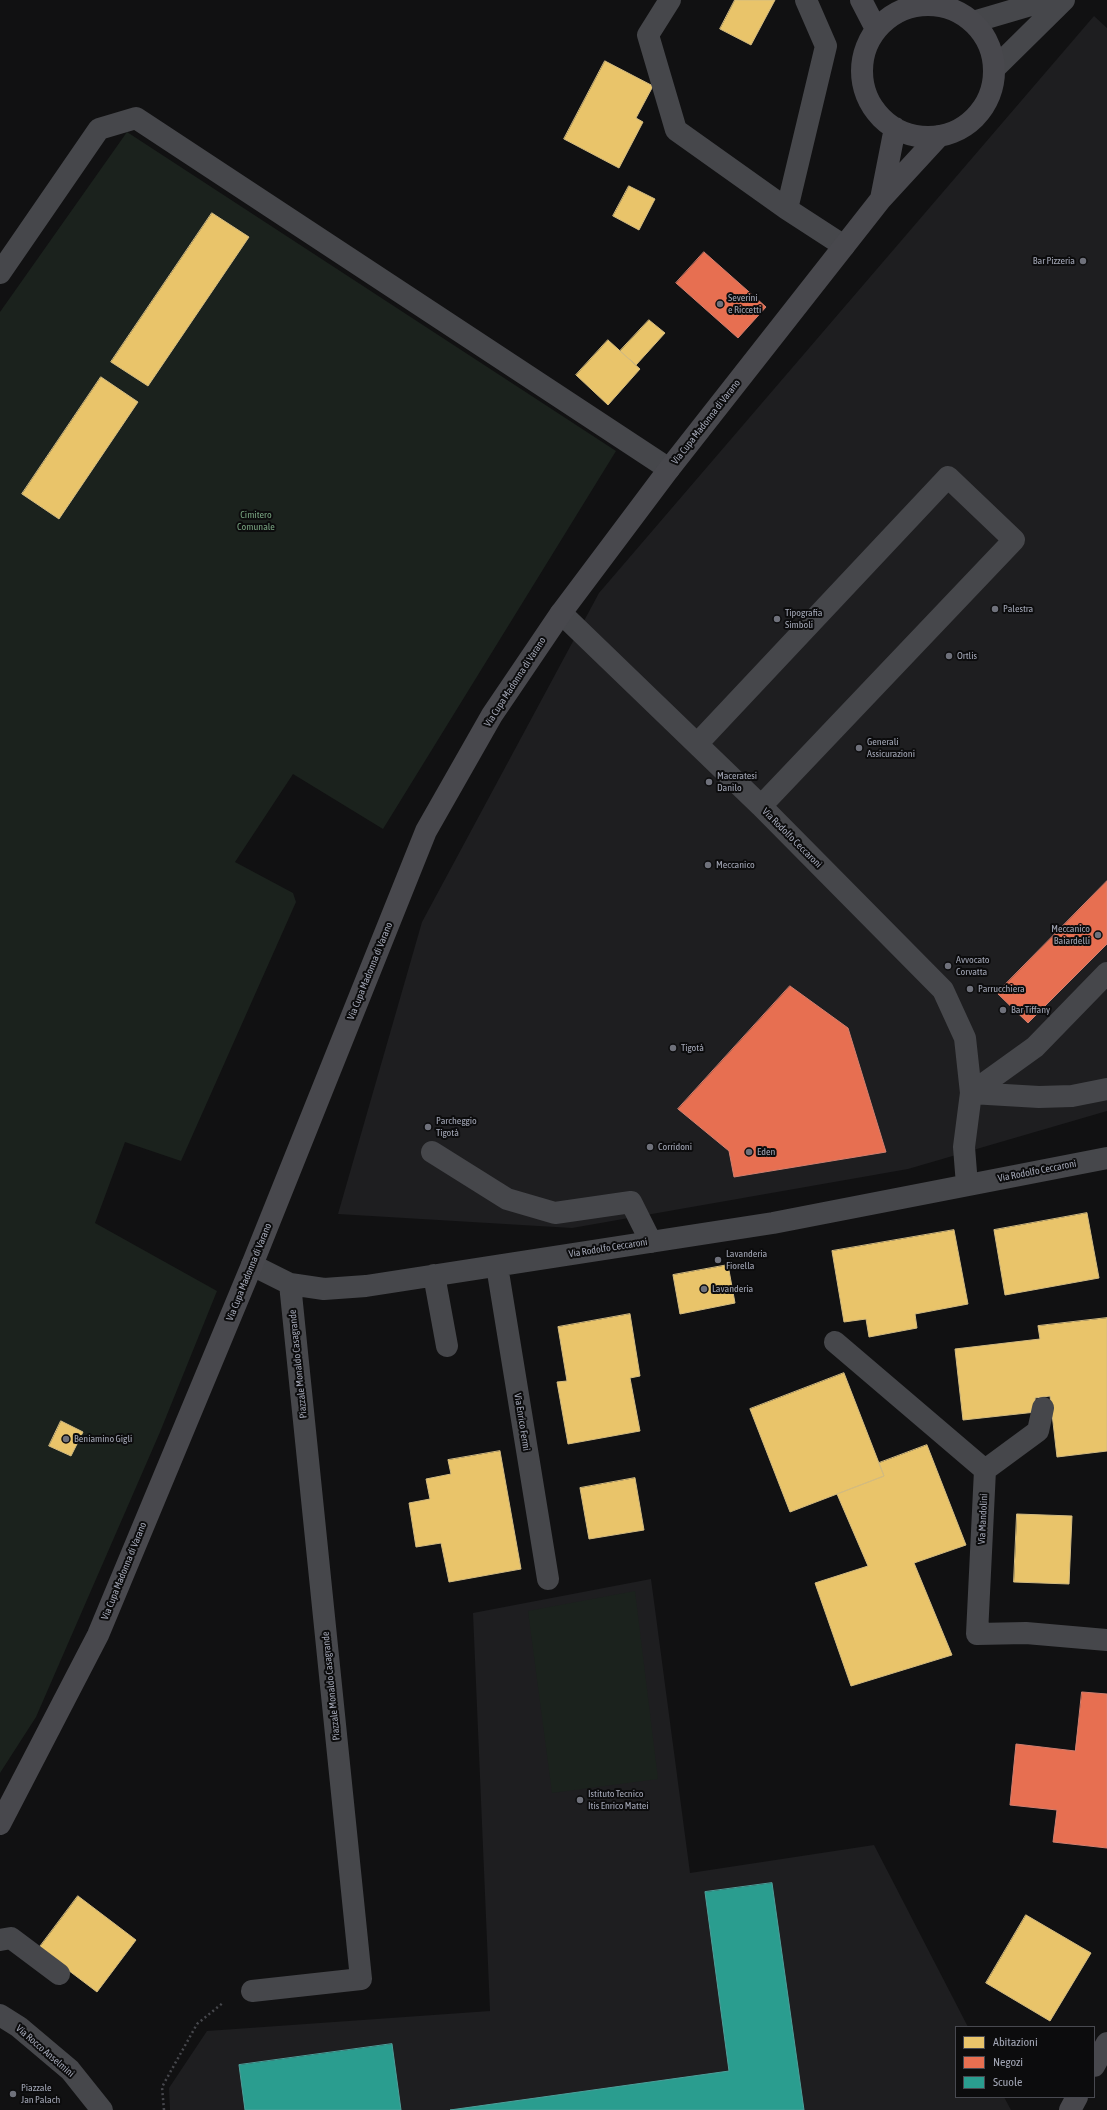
<!DOCTYPE html>
<html>
<head>
<meta charset="utf-8">
<style>
	body { margin:0 }
	#map { position:relative; width:1107px; height:2110px; overflow:hidden; background:#111112; font-family:"Asap Condensed",sans-serif }
	canvas { display:block }
	.legend { position:absolute; left:955px; top:2026px; width:140px; height:72px; box-sizing:border-box; background:#0c0c0d; border:1px solid #484950; margin:0; padding:5px 7px; list-style:none; font-size:12px; color:#a1a5b4 }
	.legend li { display:flex; align-items:center; gap:8px; height:20px }
	.legend b { width:20px; border:1px solid #484950 }
</style>
</head>
<body>
<div id="map">
<canvas width="1107" height="2110"></canvas>
<ul class="legend">
<li><b style="height:11px;background:#e9c46a"></b>Abitazioni</li>
<li><b style="height:11px;background:#e76f51"></b>Negozi</li>
<li><b style="height:11px;background:#2a9d8f"></b>Scuole</li>
</ul>
</div>
<script>
const ctx = document.querySelector('canvas').getContext('2d');
ctx.lineJoin = 'round';
function fillPath(path, color) {
  ctx.fillStyle = color;
  ctx.fill(path, 'evenodd');
}
function trace(path, color, width, dash) {
  ctx.strokeStyle = color;
  ctx.lineWidth = width;
  ctx.lineCap = dash ? 'butt' : 'round';
  ctx.setLineDash(dash || []);
  ctx.stroke(path);
}
function write(font, color, halo, rows, align = 'center') {
  ctx.font = font + ' "Asap Condensed",sans-serif';
  ctx.lineWidth = 4;
  ctx.setLineDash([]);
  ctx.textBaseline = 'middle';
  ctx.strokeStyle = halo;
  ctx.fillStyle = color;
  for (const [text, x, y, turn = 0] of rows) {
    ctx.save();
    ctx.translate(x, y);
    ctx.rotate((+turn || 0) * Math.PI / 180);
    ctx.textAlign = isNaN(turn) ? turn : align;
    if (halo) ctx.strokeText(text, 0, 0);
    ctx.fillText(text, 0, 0);
    ctx.restore();
  }
}
fillPath(new Path2D(`
	M1094 16 1107 28V1111L908 1169 572 1228 338 1214 422 922 599 593Z
	M651 1579 690 1873 874 1845 968 2027H956V2097H1004L1011 2110H170L169 2088 207 2031 490 2011 473 1613Z`), '#1e1e20');
fillPath(new Path2D(`
	M127 132 616 451 383 829 293 774 235 862 293 893 296 902 181 1161 125 1142 95 1223 217 1291 160 1432 36 1717 0 1773V312Z
	M635 1591 658 1779 552 1793 528 1611Z`), '#1b221d');
const homes = new Path2D(`
	M735 0H775L751 45 720 29Z
	M605 61 653 86 636 118 643 122 619 168 564 139Z
	M629 186 655 199 639 230 613 216Z
	M212 213 249 237 148 386 111 362Z
	M649 320 665 333 636 365 620 351Z
	M608 340 640 369 608 405 576 375Z
	M101 377 138 402 59 519 22 494Z
	M1087 1213 1099 1278 1005 1295 994 1230Z
	M954 1230 968 1304 915 1314 917 1328 869 1337 866 1319 844 1322 832 1251Z
	M728 1265 735 1303 680 1314 673 1275Z
	M630 1314 640 1376 630 1378 640 1431 568 1444 557 1382 567 1381 558 1327Z
	M1107 1318V1451L1057 1457 1050 1396 1035 1398 1036 1412 963 1420 955 1349 1040 1339 1038 1326Z
	M844 1373 884 1476 790 1512 750 1409Z
	M61 1421 83 1432 71 1456 49 1446Z
	M927 1445 966 1545 914 1563 952 1655 851 1686 815 1583 868 1566 837 1494 884 1476 879 1463Z
	M500 1451 521 1569 449 1582 441 1543 416 1547 409 1503 430 1499 426 1479 451 1474 448 1460Z
	M635 1478 644 1530 589 1539 580 1488Z
	M1017 1514 1072 1516 1069 1584 1014 1582Z
	M78 1896 136 1940 97 1992 39 1948Z
	M1026 1915 1091 1953 1050 2021 986 1983Z`);
fillPath(homes, '#e9c46a');
trace(homes, '#d3bb80', 1);
const shops = new Path2D(`
	M704 252 766 307 738 338 676 283Z
	M1107 881V944L1028 1023 997 993Z
	M790 986 848 1028 886 1152 734 1177 729 1151 678 1109Z
	M1082 1692 1107 1694V1848L1053 1842 1057 1810 1010 1805 1016 1744 1075 1751Z`);
fillPath(shops, '#e76f51');
trace(shops, '#d27f6f', 1);
const schools = new Path2D(`
	M772 1883 804 2110H450L729 2071 705 1892Z
	M392 2044 401 2110H245L239 2065Z`);
fillPath(schools, '#2a9d8f');
trace(schools, '#4e9f9a', 1);
trace(new Path2D(`
	M164 2110 162 2087 197 2024 224 2002`), '#47484d', 2.5, [2, 3]);
trace(new Path2D(`
	M670 0 648 35 676 130 787 209 844 246
	M973 22 1048 0
	M994 69 1064 0
	M787 209 826 46 806 0
	M0 273 99 129 136 118 669 469
	M561 613 761 806 943 990 965 1038 971 1093 964 1147 967 1185
	M697 744 948 477 1014 540 761 806
	M971 1093 1035 1047 1107 973
	M971 1093 1039 1097 1072 1096 1107 1089
	M432 1152 507 1199 555 1213 631 1202 651 1242
	M252 1265 290 1284 324 1289 366 1286 773 1223 1107 1158
	M497 1266 548 1579
	M434 1275 447 1346
	M835 1342 985 1470 977 1634 1026 1633 1107 1640
	M985 1470 1038 1431 1043 1408
	M0 1940 11 1938 59 1974
	M252 1991 361 1979 290 1284
	M0 2015 19 2027 70 2070 102 2110`), '#46474b', 22);
trace(new Path2D(`
	M861 0 876 29
	M862 71a66 66 0 1 1 132 0a66 66 0 1 1-132 0Z
	M881 199 895 128
	M0 1824 98 1635 252 1265 426 831 492 715 561 613 669 469 881 199 939 136
	M1094 2066 1107 2043
	M1070 2110 1077 2097`), '#48484d', 22);
for (const [x, y, r, color] of [
	[1083,261,4,"#6f717b"],
	[720,304,4,"#6f717b"],
	[995,609,4,"#6f717b"],
	[777,619,4,"#6f717b"],
	[949,656,4,"#6f717b"],
	[859,748,4,"#6f717b"],
	[709,782,4,"#6f717b"],
	[708,865,4,"#6f717b"],
	[1098,935,4,"#6f717b"],
	[948,966,4,"#6f717b"],
	[970,989,4,"#6f717b"],
	[1003,1010,4,"#6f717b"],
	[673,1048,4,"#6f717b"],
	[428,1127,4,"#6f717b"],
	[650,1147,4,"#6f717b"],
	[749,1152,4,"#6f717b"],
	[718,1260,4,"#6f717b"],
	[704,1289,4,"#6f717b"],
	[66,1439,4,"#6f717b"],
	[580,1800,4,"#6f717b"],
	[13,2094,4,"#6f717b"]
]) {
  const dot = new Path2D();
  dot.arc(x, y, r, 0, 2 * Math.PI);
  ctx.fillStyle = color;
  ctx.fill(dot);
  trace(dot, '#0c0c0d', 1.5);
}
write('10px', '#a1a5b4', '#0c0c0d', [
	["Bar Pizzeria",1075,261,"right"],
	["Severini",728,298],
	["e Riccetti",728,310],
	["Palestra",1003,609],
	["Tipografia",785,613],
	["Simboli",785,625],
	["Ortlis",957,656],
	["Generali",867,742],
	["Assicurazioni",867,754],
	["Maceratesi",717,776],
	["Danilo",717,788],
	["Meccanico",716,865],
	["Meccanico",1090,929,"right"],
	["Baiardelli",1090,941,"right"],
	["Avvocato",956,960],
	["Corvatta",956,972],
	["Parrucchiera",978,989],
	["Bar Tiffany",1011,1010],
	["Tigotà",681,1048],
	["Parcheggio",436,1121],
	["Tigotà",436,1133],
	["Corridoni",658,1147],
	["Eden",757,1152],
	["Lavanderia",726,1254],
	["Fiorella",726,1266],
	["Lavanderia",712,1289],
	["Beniamino Gigli",74,1439],
	["Istituto Tecnico",588,1794],
	["Itis Enrico Mattei",588,1806],
	["Piazzale",21,2088],
	["Jan Palach",21,2100]
], 'left');
write('10px', '#a1a5b4', '#0c0c0d', [
	["Via Cupa Madonna di Varano",706,422,-52],
	["Via Cupa Madonna di Varano",515,682,-57],
	["Via Rodolfo Ceccaroni",792,838,45],
	["Via Cupa Madonna di Varano",370,971,-68],
	["Via Rodolfo Ceccaroni",1037,1171,-11],
	["Via Rodolfo Ceccaroni",608,1248,-9],
	["Via Cupa Madonna di Varano",249,1272,-68],
	["Piazzale Monaldo Casagrande",298,1364,-96],
	["Via Enrico Fermi",522,1422,81],
	["Via Mandolini",983,1519,-87],
	["Via Cupa Madonna di Varano",124,1571,-68],
	["Piazzale Monaldo Casagrande",331,1686,-96],
	["Via Rocco Anselmini",45,2051,41]
]);
write('10px', '#76a17e', '#0c0c0d', [
	["Cimitero",256,515],
	["Comunale",256,527]
]);
</script>
</body>
</html>
